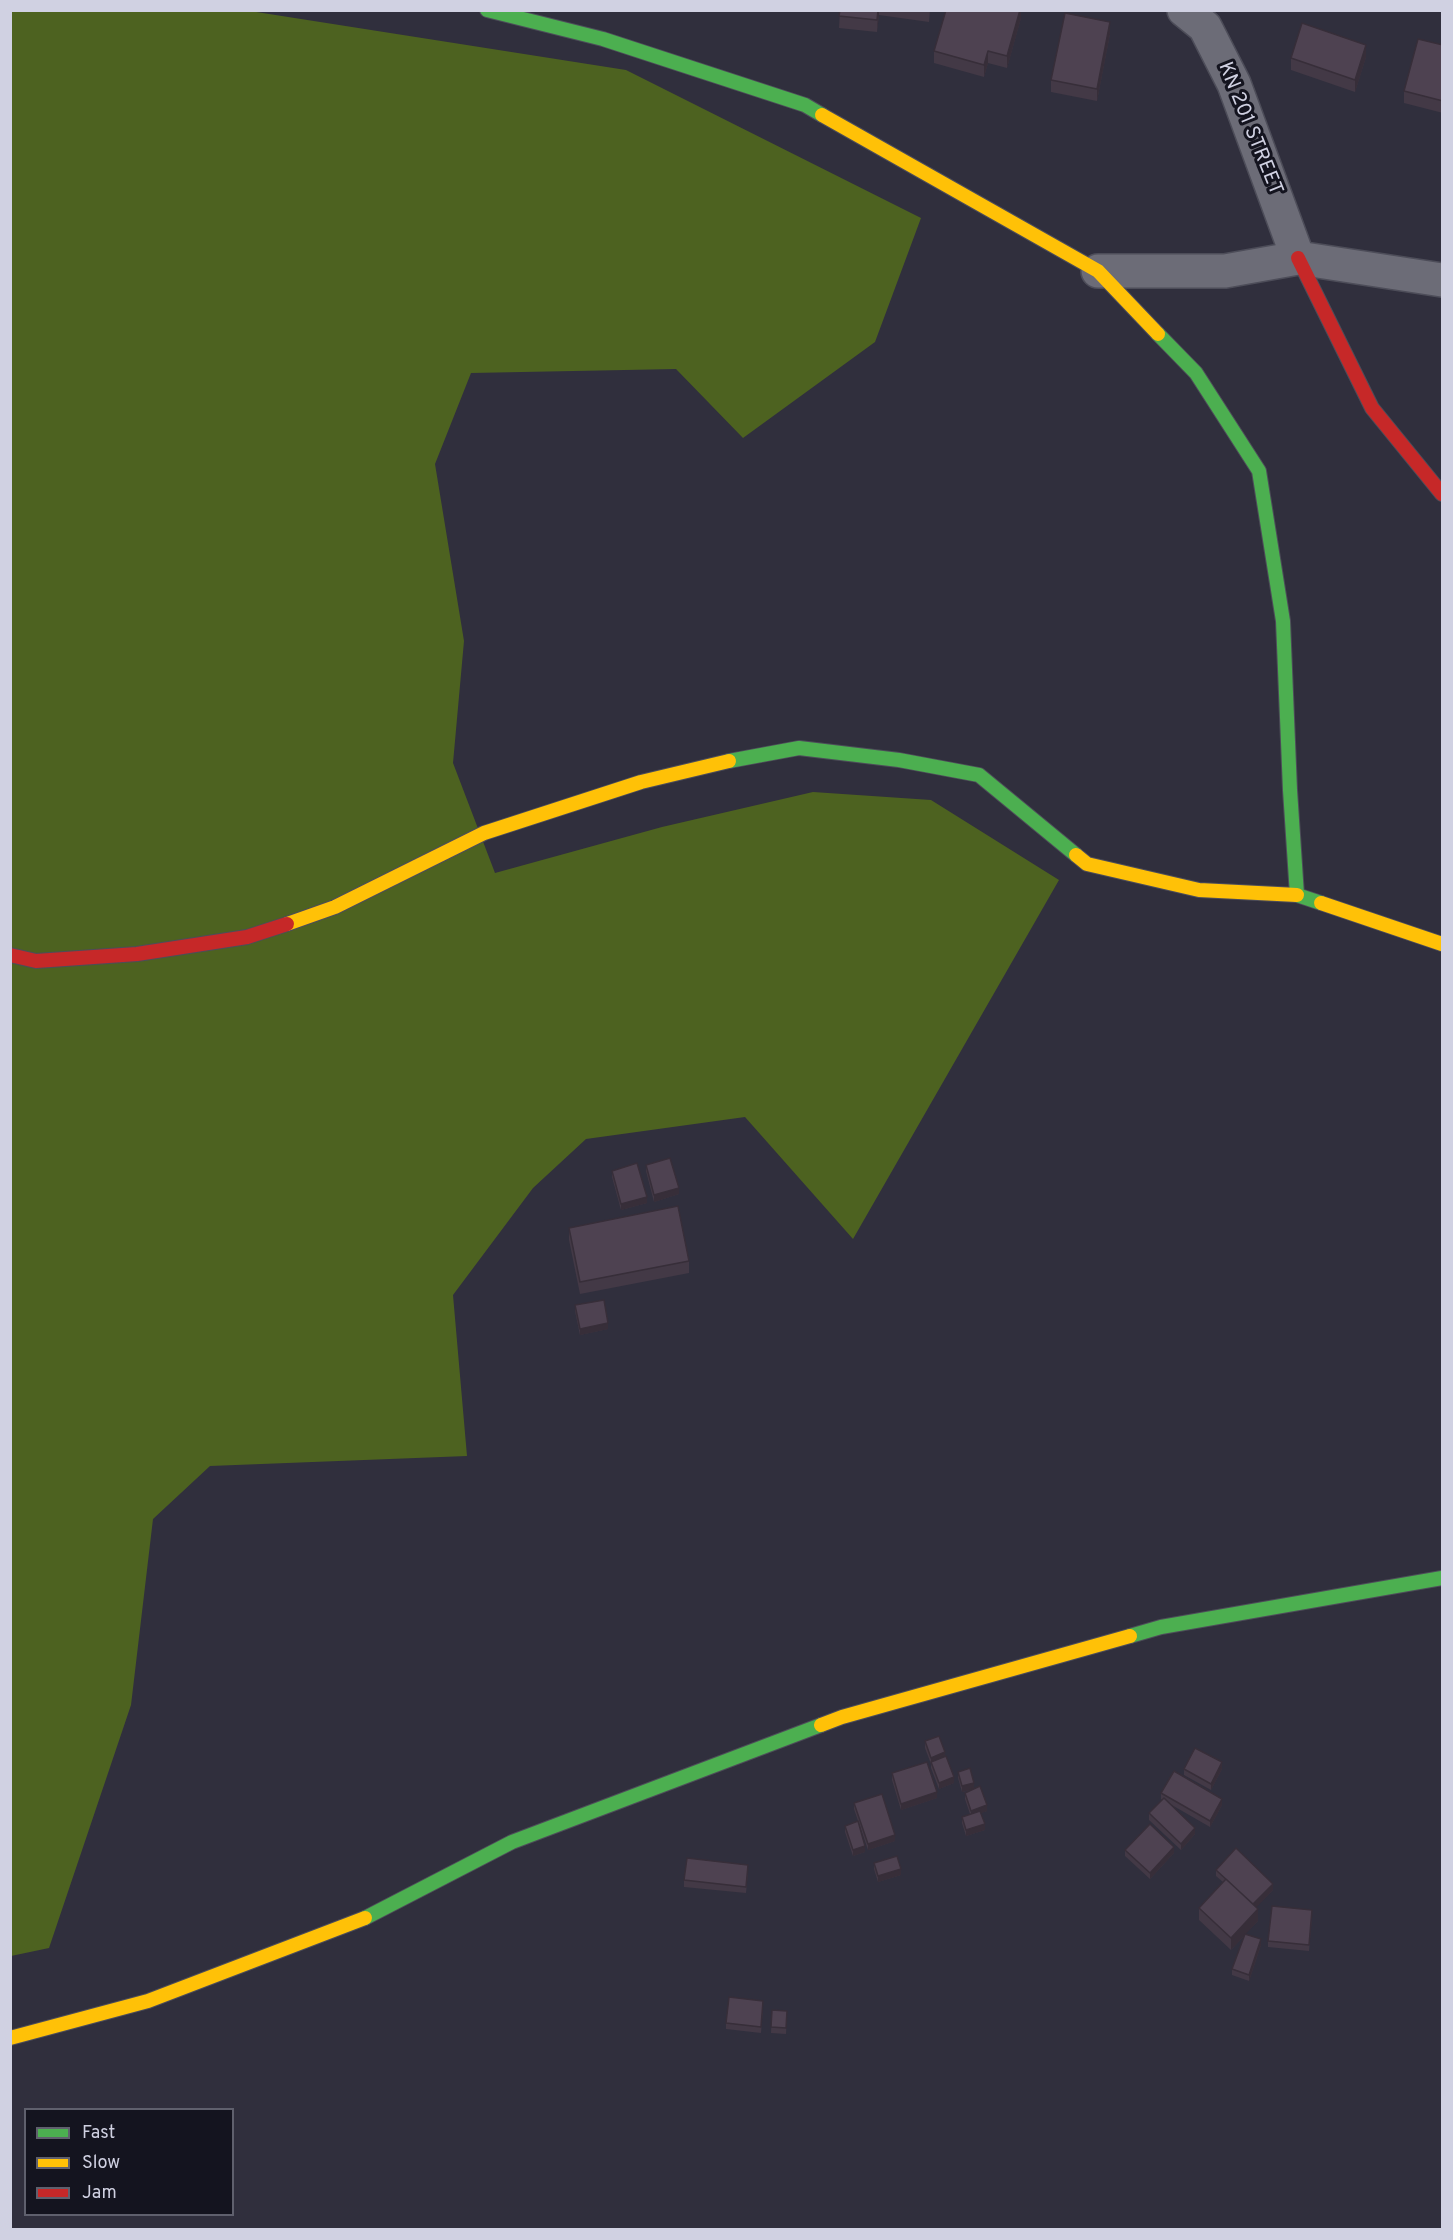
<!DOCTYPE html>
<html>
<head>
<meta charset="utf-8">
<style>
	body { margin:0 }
	#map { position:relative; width:1453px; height:2240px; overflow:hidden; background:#302f3d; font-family:Overpass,sans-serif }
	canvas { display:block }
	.frame { position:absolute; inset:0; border:12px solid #d0d1e2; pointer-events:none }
	.legend { position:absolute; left:24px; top:2108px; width:210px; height:108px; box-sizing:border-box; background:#14141f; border:2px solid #5f606d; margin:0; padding:8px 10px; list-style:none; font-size:18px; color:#d0d1e2 }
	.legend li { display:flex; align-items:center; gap:12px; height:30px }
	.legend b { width:30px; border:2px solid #5f606d }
</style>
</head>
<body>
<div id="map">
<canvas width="1453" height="2240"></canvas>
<div class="frame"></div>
<ul class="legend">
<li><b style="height:8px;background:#4caf50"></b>Fast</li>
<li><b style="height:8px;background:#ffc107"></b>Slow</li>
<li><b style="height:8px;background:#c62828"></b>Jam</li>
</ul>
</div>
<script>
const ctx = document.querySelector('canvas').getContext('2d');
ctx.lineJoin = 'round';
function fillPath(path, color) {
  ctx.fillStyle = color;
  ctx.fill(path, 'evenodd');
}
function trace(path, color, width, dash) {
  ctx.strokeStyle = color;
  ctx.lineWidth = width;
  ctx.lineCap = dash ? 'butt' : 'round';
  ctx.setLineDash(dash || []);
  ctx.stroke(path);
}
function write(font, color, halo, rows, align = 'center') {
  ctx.font = font + ' Overpass,sans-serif';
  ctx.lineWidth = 6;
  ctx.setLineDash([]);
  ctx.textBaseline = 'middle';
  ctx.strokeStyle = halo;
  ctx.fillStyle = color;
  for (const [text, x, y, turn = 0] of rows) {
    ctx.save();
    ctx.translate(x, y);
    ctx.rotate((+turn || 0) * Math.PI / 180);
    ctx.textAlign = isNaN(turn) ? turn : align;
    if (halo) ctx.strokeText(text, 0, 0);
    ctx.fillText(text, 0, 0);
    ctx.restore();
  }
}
fillPath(new Path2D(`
	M11 11H250L626 70 921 218 875 342 743 438 676 369 471 373 435 464 464 641 453 763 495 873 662 827 813 792 931 800 1059 880 853 1239 745 1117 586 1139 533 1188 453 1295 467 1456 210 1466 153 1519 131 1705 49 1948 11 1956Z`), '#4d6220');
const street = new Path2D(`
	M1184 10 1205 27 1234 84 1298 258
	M1098 271H1225L1298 258 1442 280`);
const fast = new Path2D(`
	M487 10 603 39 805 105 822 115
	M1158 334 1196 373 1259 471 1283 621 1290 790 1297 895 1321 903
	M729 761 799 748 899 760 979 775 1076 855
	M1130 1636 1161 1627 1442 1578
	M365 1918 512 1842 821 1725`);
const slow = new Path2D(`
	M822 115 1098 271 1158 334
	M1076 855 1087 864 1199 890 1297 895
	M1321 903 1442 944
	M287 924 335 907 484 833 641 782 729 761
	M821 1725 842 1717 1130 1636
	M10 2038 148 2001 365 1918`);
const jam = new Path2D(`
	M1298 258 1372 408 1442 494
	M10 955 36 961 137 954 247 937 287 924`);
trace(street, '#4d4d59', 36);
trace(fast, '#4d4d59', 16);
trace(slow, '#4d4d59', 16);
trace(jam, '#4d4d59', 16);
trace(street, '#6c6c77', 33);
trace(fast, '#4caf50', 14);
trace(slow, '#ffc107', 14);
trace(jam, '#c62828', 14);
fillPath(new Path2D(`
	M840 10H930L929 22 879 15 877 32 839 28Z
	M1021 10V18L1007 68 988 63 984 77 934 63V51Z
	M1110 34 1097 101 1051 92V80Z
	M1443 45V113L1404 103V91Z
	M1366 57 1355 92 1291 70V58Z
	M646 1165 679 1194 654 1202 646 1171Z
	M612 1171 647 1203 621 1210 612 1177Z
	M569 1228 689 1261V1273L580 1294 569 1240Z
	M575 1305 608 1329 580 1335 575 1311Z
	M925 1741 945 1756 954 1783 939 1789 931 1768V1764L925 1748Z
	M1184 1769H1222L1211 1790 1184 1775Z
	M958 1772 974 1789 987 1811 981 1813 985 1830 966 1836 962 1823V1817L970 1814 965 1799V1793L972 1790 962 1792 958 1778Z
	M892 1773 937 1798 901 1810 892 1780Z
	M1161 1793 1222 1805 1210 1827 1170 1804 1195 1834 1181 1850 1149 1820V1813L1162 1800 1161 1799Z
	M854 1803 895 1841 868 1850 854 1809Z
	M845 1826 865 1852 853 1856 845 1832Z
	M1125 1850 1174 1853 1150 1879 1125 1856Z
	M874 1863 901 1875 878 1882 874 1869Z
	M1216 1870 1273 1890 1256 1907 1258 1921 1245 1934 1261 1945 1249 1981 1232 1975V1969L1244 1936 1231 1950 1199 1920V1908L1223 1882 1216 1876Z
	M748 1871 746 1893 684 1887V1880Z
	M1312 1916 1309 1951 1268 1947V1941Z
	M763 2007 761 2033 726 2029V2023Z
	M772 2010 787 2011 786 2034 771 2033Z`), '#433946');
fillPath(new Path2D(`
	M878 10H879V15L877 32Z
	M1020 10H1021V18L1007 68V56Z
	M1110 22V34L1097 101V89Z
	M1366 45V57L1355 92V80Z
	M988 51V63L984 77V65Z
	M679 1188V1194L654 1202V1195Z
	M647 1197V1203L621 1210V1204Z
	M608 1323V1329L580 1335V1329Z
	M945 1752V1758L931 1762V1758Z
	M1222 1762V1769L1211 1790V1784Z
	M954 1777V1783L939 1789V1783Z
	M974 1783V1789L962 1792V1786Z
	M937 1792V1798L901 1810V1804Z
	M1222 1799V1805L1210 1827V1821Z
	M987 1805V1811L971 1817V1811Z
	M985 1824V1830L966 1836V1830Z
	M1195 1828V1834L1181 1850V1844Z
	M895 1835V1841L868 1850V1844Z
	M865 1846V1852L853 1856V1850Z
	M1174 1847V1853L1150 1879V1873Z
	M901 1869V1875L878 1882V1876Z
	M1273 1884V1890L1253 1911V1904Z
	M1258 1909V1921L1231 1950V1938Z
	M1261 1939V1945L1249 1981V1975Z`), '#372e39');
const building = new Path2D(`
	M840 10H878L877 20 839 16Z
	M946 10H1020L1007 56 988 51 984 65 934 51Z
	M1065 13 1110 22 1097 89 1051 80Z
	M1302 23 1366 45 1355 80 1291 58Z
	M1418 39 1443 45V101L1404 91Z
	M670 1158 679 1188 654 1195 646 1165Z
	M637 1163 647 1197 621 1204 612 1171Z
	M678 1206 689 1261 580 1282 569 1228Z
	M604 1300 608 1323 580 1329 575 1305Z
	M939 1736 945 1752 931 1758 925 1741Z
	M1195 1748 1222 1762 1211 1784 1184 1769Z
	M946 1756 954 1777 939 1783 931 1762Z
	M927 1762 937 1792 901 1804 892 1773Z
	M970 1768 974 1783 962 1786 958 1772Z
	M1174 1771 1222 1799 1210 1821 1161 1793Z
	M980 1786 987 1805 971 1811 965 1793Z
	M882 1794 895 1835 868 1844 854 1803Z
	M1164 1798 1195 1828 1181 1844 1149 1813Z
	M980 1811 985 1824 966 1830 962 1817Z
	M858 1821 865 1846 853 1850 845 1826Z
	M1150 1824 1174 1847 1150 1873 1125 1850Z
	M1236 1848 1273 1884 1253 1904 1216 1870Z
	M897 1856 901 1869 878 1876 874 1863Z
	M687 1858 748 1865 746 1887 684 1880Z
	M1226 1879 1258 1909 1231 1938 1199 1908Z
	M1272 1906 1312 1910 1309 1945 1268 1941Z
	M1245 1934 1261 1939 1249 1975 1232 1969Z
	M729 1997 763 2001 761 2027 726 2023Z
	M772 2010 787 2011 786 2028 771 2027Z`);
fillPath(building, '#4e4251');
trace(building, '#372e39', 1.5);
write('20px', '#d0d1e2', '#14141f', [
	["KN 201 STREET",1249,129,68]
]);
</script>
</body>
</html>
